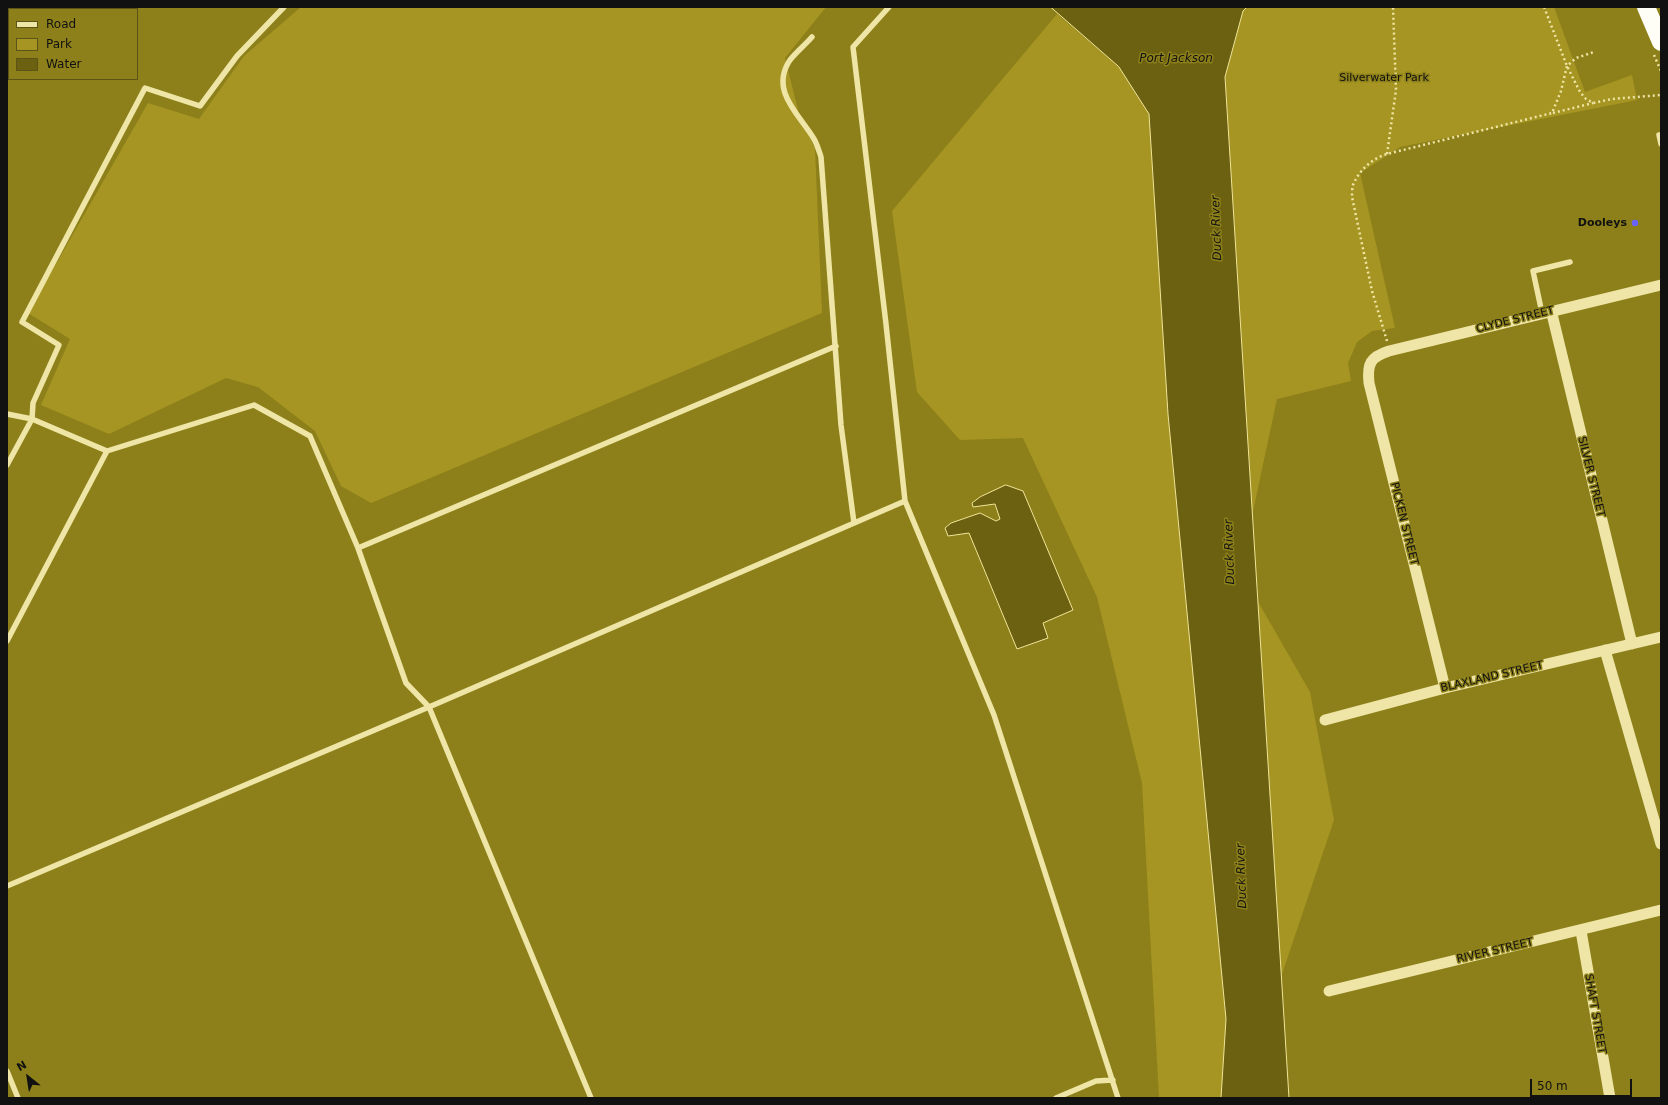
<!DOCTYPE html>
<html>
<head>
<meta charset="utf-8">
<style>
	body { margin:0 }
	#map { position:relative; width:1668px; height:1105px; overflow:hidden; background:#8d801a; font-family:"DejaVu Sans",sans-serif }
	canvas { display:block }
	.frame { position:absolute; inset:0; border:8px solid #111; pointer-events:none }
	.legend { position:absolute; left:8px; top:8px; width:130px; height:72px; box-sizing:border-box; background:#8d801a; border:1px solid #5b5416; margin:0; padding:5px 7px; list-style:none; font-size:12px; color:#111 }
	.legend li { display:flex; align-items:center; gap:8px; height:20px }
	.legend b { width:20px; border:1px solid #5b5416 }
	.north { position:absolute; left:8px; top:1057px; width:40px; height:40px; -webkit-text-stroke:3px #8d801a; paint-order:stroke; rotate:330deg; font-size:11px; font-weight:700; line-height:16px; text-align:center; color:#111 }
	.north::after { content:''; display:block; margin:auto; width:14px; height:18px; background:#111; clip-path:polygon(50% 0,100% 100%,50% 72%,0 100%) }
	.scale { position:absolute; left:1530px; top:1079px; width:102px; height:18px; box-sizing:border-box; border:2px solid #111; border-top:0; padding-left:5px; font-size:12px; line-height:14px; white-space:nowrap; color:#111; -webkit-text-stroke:3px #8d801a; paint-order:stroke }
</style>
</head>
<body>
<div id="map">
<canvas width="1668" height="1105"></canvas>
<div class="frame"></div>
<ul class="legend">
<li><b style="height:5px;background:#eee5a6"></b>Road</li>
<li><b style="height:11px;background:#a69522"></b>Park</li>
<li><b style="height:11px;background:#6b6111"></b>Water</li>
</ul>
<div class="north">N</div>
<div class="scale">50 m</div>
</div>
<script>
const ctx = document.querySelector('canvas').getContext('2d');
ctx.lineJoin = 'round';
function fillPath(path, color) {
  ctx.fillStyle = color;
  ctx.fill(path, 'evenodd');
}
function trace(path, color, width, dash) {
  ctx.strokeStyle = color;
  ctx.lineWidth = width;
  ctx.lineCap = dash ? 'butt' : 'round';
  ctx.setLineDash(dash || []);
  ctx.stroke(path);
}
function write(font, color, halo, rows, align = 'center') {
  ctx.font = font + ' "DejaVu Sans",sans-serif';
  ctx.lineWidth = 3;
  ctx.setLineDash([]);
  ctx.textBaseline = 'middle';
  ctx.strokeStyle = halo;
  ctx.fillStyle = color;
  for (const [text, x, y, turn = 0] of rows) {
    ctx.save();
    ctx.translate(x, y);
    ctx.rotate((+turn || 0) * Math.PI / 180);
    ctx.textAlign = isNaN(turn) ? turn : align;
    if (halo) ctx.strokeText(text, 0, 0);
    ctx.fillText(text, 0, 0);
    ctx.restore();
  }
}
fillPath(new Path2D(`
	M301 7H826L785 58 799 114 815 149 822 313 371 503 341 486 315 431 258 387 226 378 109 434 41 405 70 339 28 313 148 103 199 119 244 56Z
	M1247 7H1554L1585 92 1632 75 1637 100 1400 147 1360 173 1395 328 1372 331 1357 342 1348 363 1351 381 1277 399 1252 516 1225 77 1243 11Z
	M1057 14 1119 67 1149 114 1168 414 1226 1019 1221 1098H1159L1142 783 1097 597 1023 438 960 440 917 392 892 211Z
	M1257 600 1310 692 1334 820 1281 977Z`), '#a69522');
const water = new Path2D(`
	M1051 7H1247L1243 11 1225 77 1289 1098H1221L1226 1019 1168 414 1149 114 1119 67Z
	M1006 485 1023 491 1073 610 1043 623 1048 638 1017 649 969 533 948 536 945 528 951 523 980 513 996 521 1000 519 995 504 973 507 972 503 980 497Z`);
fillPath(water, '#6b6111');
trace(water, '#f0e498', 1);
trace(new Path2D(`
	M1544 7 1567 66 1580 92 1586 99 1593 103 1612 99 1661 95
	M1654 55 1661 71
	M1553 113 1593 103
	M1387 154 1396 90 1393 7
	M1387 341 1372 291 1352 197C1352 194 1352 188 1353 185 1359 170 1373 158 1387 154L1552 113 1561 91 1567 66 1576 58 1594 52`), '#eee5a6', 2.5, [2, 3]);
trace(new Path2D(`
	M889 7 853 47 886 324 905 501 994 715 1118 1098
	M812 37C805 45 796 52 790 60 769 91 800 115 814 139 817 144 819 151 821 157L841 425 854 523
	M1659 135 1661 144
	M1542 313 1533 271 1570 262
	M7 414 32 419 107 451 254 405 310 436 358 548 406 683 429 707 591 1098
	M7 465 32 419 33 403 59 345 22 322 145 88 200 106 237 56 284 7
	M358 548 836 346
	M7 641 107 451
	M7 886 429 707 905 501
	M7 1071 18 1098
	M1056 1098 1096 1081 1113 1080`), '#eee5a6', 5.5);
trace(new Path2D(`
	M1551 310 1632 644
	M1605 650 1661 844
	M1445 688 1369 383C1367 364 1370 357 1389 351L1661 285
	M1325 720 1445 688 1661 637
	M1581 931 1610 1098
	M1329 991 1661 910`), '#eee5a6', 11);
trace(new Path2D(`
	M1646 7 1661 42`), '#fffef6', 18);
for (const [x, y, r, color] of [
	[1635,223,4,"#6863ff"]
]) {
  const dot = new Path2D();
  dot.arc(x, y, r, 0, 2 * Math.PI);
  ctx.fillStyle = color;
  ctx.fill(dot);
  trace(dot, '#8d801a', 1.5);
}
write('11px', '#111', '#8d801a', [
	["Silverwater Park",1384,78]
]);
write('bold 11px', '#111', '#8d801a', [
	["Dooleys",1627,223]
], 'right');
write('11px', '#111', '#8d801a', [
	["CLYDE STREET",1515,320,-14],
	["SILVER STREET",1591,477,76],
	["PICKEN STREET",1404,524,76],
	["BLAXLAND STREET",1492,677,-13],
	["RIVER STREET",1495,951,-13],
	["SHAFT STREET",1595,1014,80]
]);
write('italic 12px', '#111', '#8d801a', [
	["Port Jackson",1176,59],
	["Duck River",1217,228,-92],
	["Duck River",1230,552,-92],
	["Duck River",1242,876,-92]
]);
</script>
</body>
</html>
